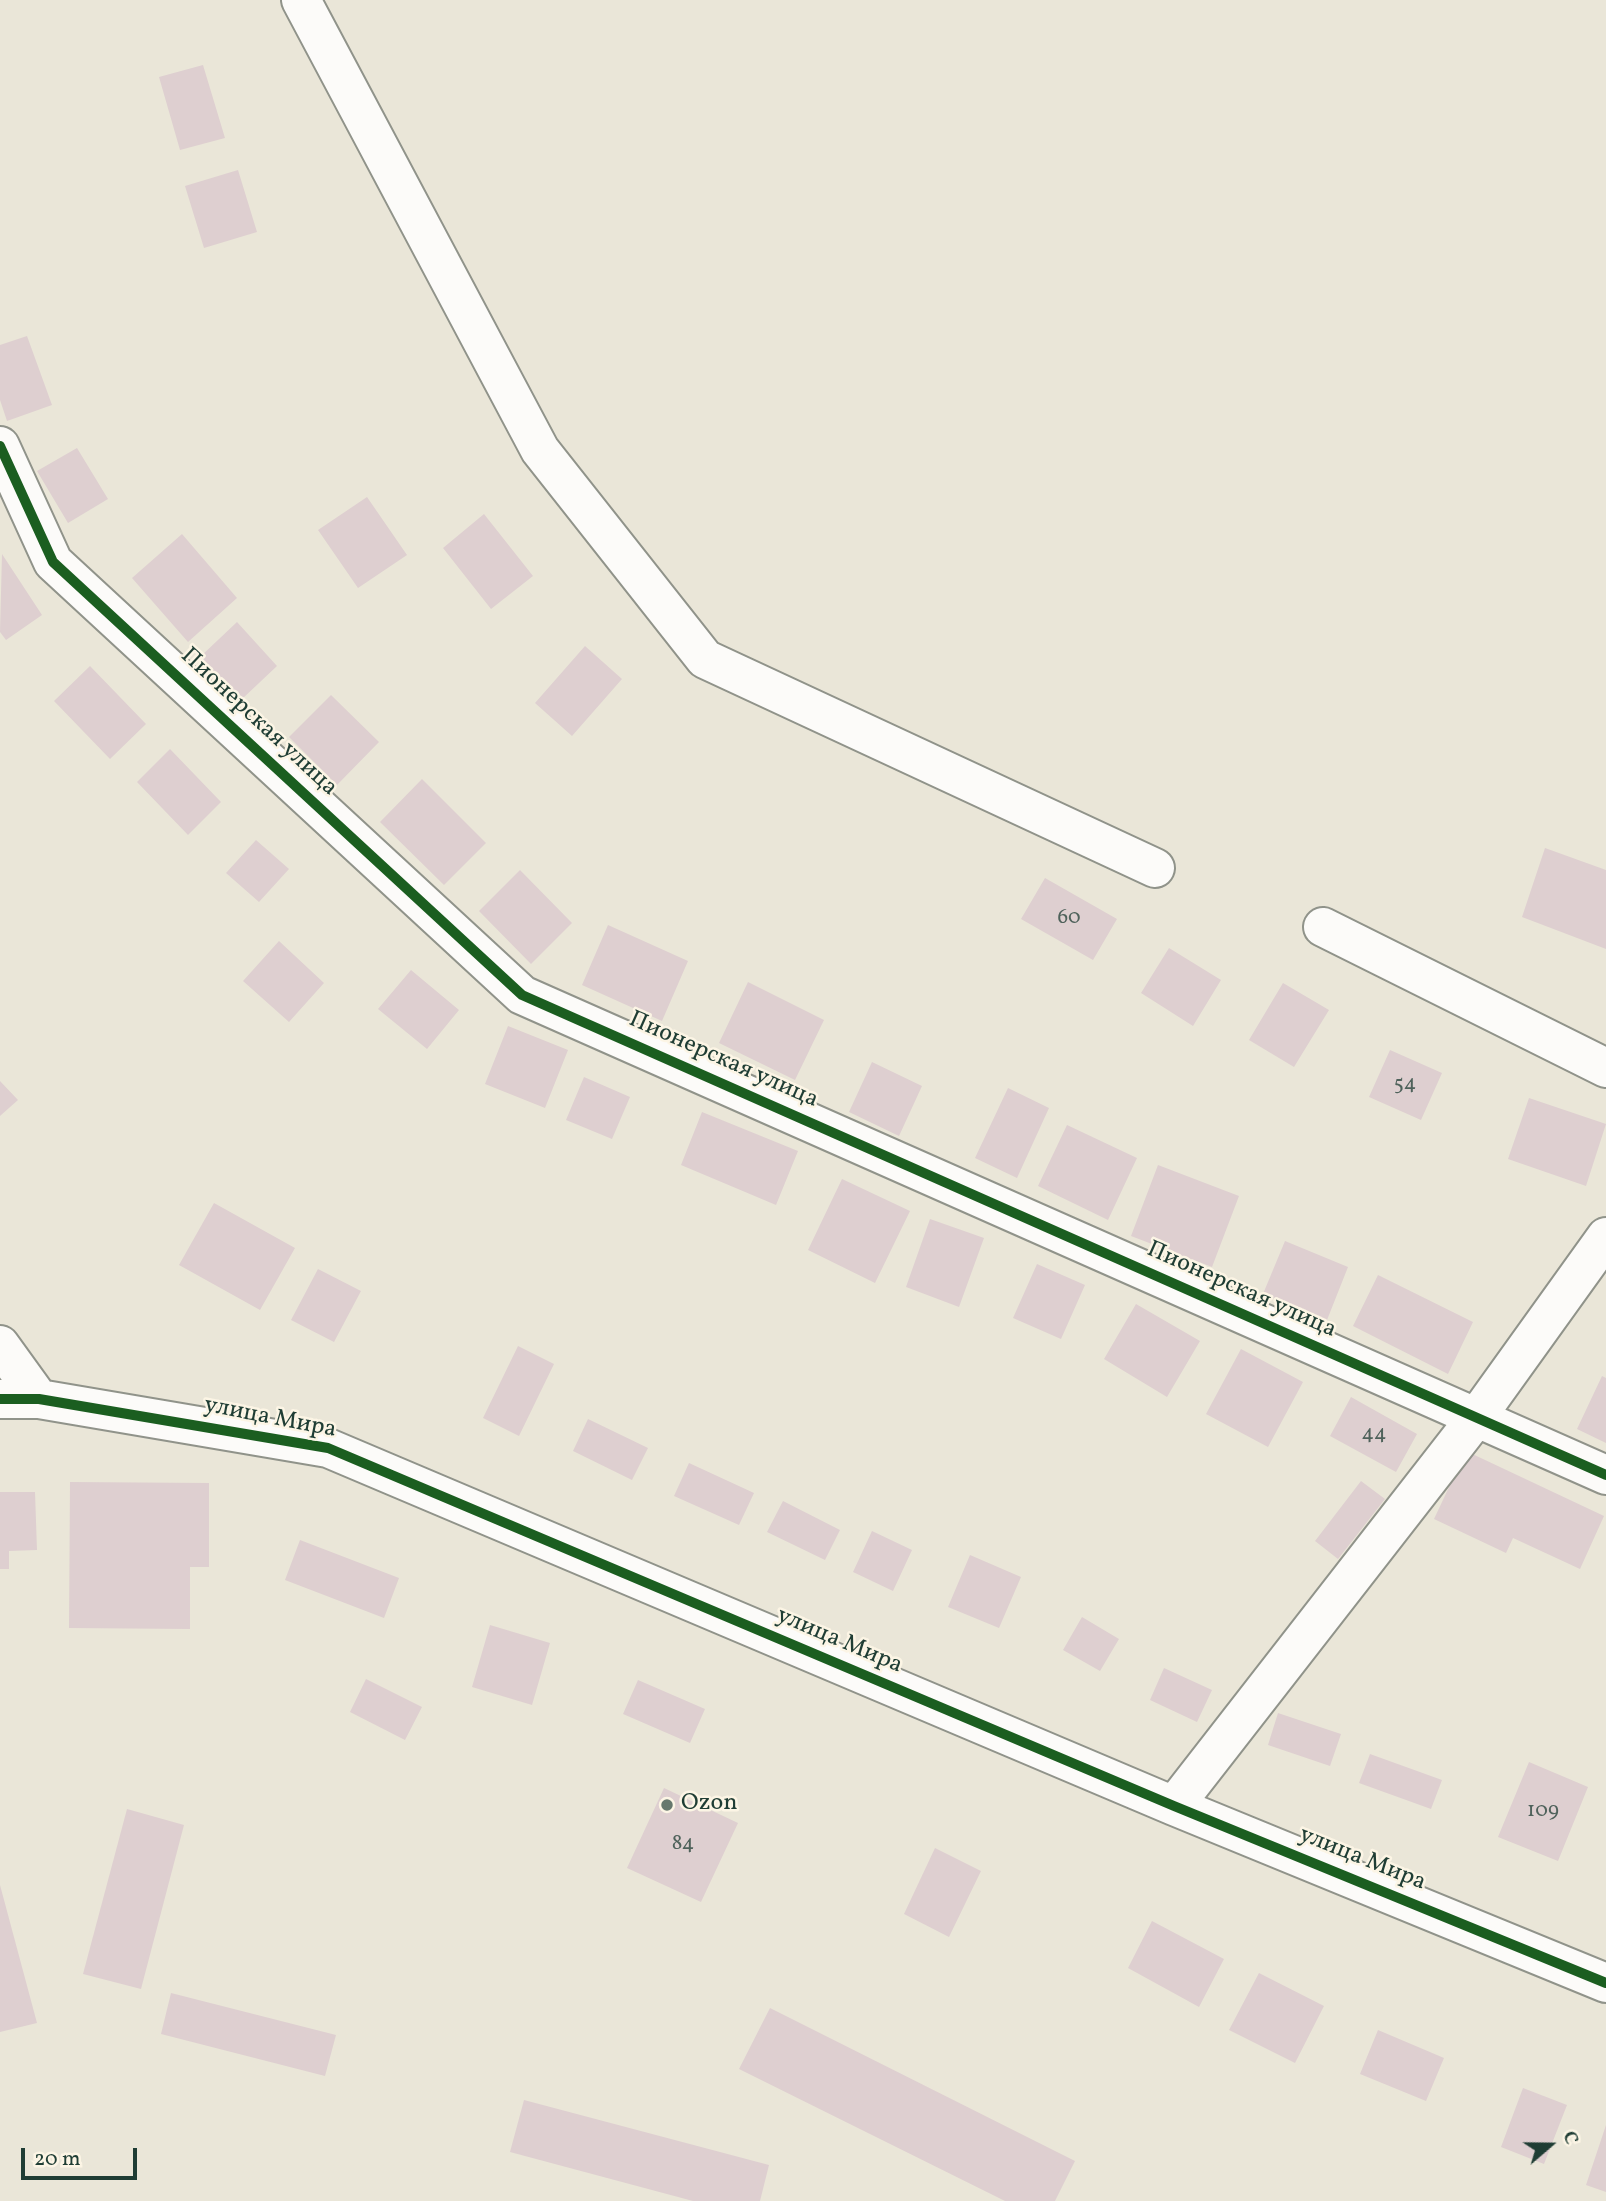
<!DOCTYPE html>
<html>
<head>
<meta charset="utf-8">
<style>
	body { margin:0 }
	#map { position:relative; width:1606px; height:2201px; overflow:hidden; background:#eae6d8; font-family:Vollkorn,serif }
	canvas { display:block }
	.north { position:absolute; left:1515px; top:2110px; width:70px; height:70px; -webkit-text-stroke:5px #fcf5e5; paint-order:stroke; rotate:70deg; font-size:19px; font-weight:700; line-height:28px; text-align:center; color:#1f3d34 }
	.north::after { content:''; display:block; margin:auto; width:24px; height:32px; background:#1f3d34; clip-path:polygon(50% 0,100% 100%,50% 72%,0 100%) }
	.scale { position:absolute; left:21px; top:2148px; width:116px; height:32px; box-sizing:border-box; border:4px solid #1f3d34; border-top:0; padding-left:9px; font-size:21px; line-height:24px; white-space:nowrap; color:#1f3d34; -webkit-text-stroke:5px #fcf5e5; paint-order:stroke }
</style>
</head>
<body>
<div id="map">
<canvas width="1606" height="2201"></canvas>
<div class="north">С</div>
<div class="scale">20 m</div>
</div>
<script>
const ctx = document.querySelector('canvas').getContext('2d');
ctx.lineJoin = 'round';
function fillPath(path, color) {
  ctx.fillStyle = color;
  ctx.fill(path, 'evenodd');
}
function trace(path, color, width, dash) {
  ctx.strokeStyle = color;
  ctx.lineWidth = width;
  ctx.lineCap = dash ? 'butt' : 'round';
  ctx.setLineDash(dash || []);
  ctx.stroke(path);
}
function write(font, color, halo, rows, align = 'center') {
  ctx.font = font + ' Vollkorn,serif';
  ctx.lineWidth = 5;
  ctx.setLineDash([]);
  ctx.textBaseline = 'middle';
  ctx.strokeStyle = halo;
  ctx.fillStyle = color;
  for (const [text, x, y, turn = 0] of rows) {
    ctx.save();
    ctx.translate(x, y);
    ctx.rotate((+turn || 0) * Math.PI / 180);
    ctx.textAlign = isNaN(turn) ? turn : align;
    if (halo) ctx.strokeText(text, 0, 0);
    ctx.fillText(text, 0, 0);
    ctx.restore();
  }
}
fillPath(new Path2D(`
	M203 65 225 138 180 150 159 77Z
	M238 170 257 232 204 248 185 186Z
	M27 336 52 405 7 421 0 400V345Z
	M77 448 108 499 68 523 37 471Z
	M367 497 407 555 358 588 318 530Z
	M484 514 533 576 491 609 443 548Z
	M182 534 237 598 188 642 132 578Z
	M2 554 42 615 6 640 0 632Z
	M237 622 277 666 241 700 200 657Z
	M585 646 622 679 572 736 535 703Z
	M90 666 146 724 110 759 54 701Z
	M331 695 379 742 337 785 289 737Z
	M170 749 221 802 188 835 137 782Z
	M422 779 486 843 444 885 380 822Z
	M256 840 289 869 259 902 226 873Z
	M1545 848 1606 870V949L1522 917Z
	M520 870 572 923 531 964 479 911Z
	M1045 878 1117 919 1093 960 1021 919Z
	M608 925 688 961 662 1021 582 985Z
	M279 941 324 983 289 1022 243 981Z
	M1169 948 1221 980 1193 1026 1141 993Z
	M411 970 459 1010 427 1049 378 1009Z
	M748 982 824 1020 795 1080 719 1043Z
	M1283 983 1329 1010 1294 1067 1249 1040Z
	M508 1026 568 1050 545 1108 485 1084Z
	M1390 1050 1442 1073 1421 1120 1369 1097Z
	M872 1062 922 1086 899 1136 849 1112Z
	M584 1077 630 1097 612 1139 566 1120Z
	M0 1081 18 1100 0 1116Z
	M1008 1088 1049 1108 1017 1178 975 1158Z
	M1529 1098 1606 1124 1586 1186 1508 1159Z
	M702 1112 798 1151 776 1205 681 1165Z
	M1067 1125 1137 1158 1108 1220 1038 1186Z
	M1158 1165 1239 1196 1212 1267 1131 1236Z
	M842 1179 910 1211 875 1283 808 1250Z
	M214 1203 295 1248 260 1310 179 1265Z
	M930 1219 984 1238 959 1307 906 1287Z
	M1285 1241 1348 1267 1327 1320 1263 1294Z
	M1037 1264 1085 1285 1061 1339 1013 1318Z
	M318 1269 361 1291 334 1342 291 1320Z
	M1378 1275 1473 1322 1448 1374 1353 1326Z
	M1136 1304 1200 1341 1167 1397 1104 1359Z
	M518 1346 554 1364 519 1436 483 1418Z
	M1241 1349 1303 1382 1268 1447 1206 1414Z
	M1602 1376 1606 1378V1443L1577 1429Z
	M1351 1397 1417 1434 1396 1472 1330 1436Z
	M588 1419 648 1448 632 1480 573 1451Z
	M1466 1451 1604 1516 1580 1569 1513 1538 1506 1553 1434 1519Z
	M689 1463 754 1493 739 1525 674 1496Z
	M1361 1481 1385 1499 1338 1559 1315 1541Z
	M70 1482 209 1483V1567H190V1629L69 1628Z
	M0 1492H35L37 1550 9 1551V1569H0Z
	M783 1501 840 1530 825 1560 767 1532Z
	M872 1531 912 1550 893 1591 853 1572Z
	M300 1540 399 1578 384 1618 285 1580Z
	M970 1555 1021 1577 999 1628 948 1607Z
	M1082 1617 1119 1639 1100 1671 1063 1650Z
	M490 1625 550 1643 532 1705 472 1687Z
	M1164 1668 1212 1690 1197 1722 1150 1700Z
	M366 1679 422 1707 405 1740 350 1712Z
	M638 1680 705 1709 690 1743 623 1714Z
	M1278 1713 1341 1734 1330 1766 1268 1745Z
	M1370 1754 1442 1780 1431 1809 1359 1783Z
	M1529 1762 1588 1787 1558 1861 1498 1837Z
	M664 1788 738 1823 701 1902 627 1868Z
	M127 1809 184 1825 141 1989 83 1974Z
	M935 1848 981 1871 949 1937 904 1914Z
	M0 1885 37 2023 0 2032Z
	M1152 1921 1224 1959 1199 2007 1128 1968Z
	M1259 1973 1324 2006 1295 2063 1229 2030Z
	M171 1993 336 2035 325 2076 161 2034Z
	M770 2008 1075 2161 1055 2201H1005L739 2069Z
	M1378 2030 1444 2058 1426 2101 1360 2074Z
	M1523 2088 1567 2105 1544 2164 1501 2147Z
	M524 2100 769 2165 760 2201H693L510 2152Z
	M1606 2125V2192L1586 2185Z`), '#decfd0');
const minor = new Path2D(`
	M301 0 540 450 705 659 1155 868
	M0 446 53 562 522 995 1606 1475
	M1323 927 1606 1068
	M0 1345 39 1399
	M0 1399H39L328 1448 1174 1806 1606 1983
	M1174 1806 1476 1418 1606 1237`);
trace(minor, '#90938a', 42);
trace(minor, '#fcfbf9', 38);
trace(new Path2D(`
	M0 446 53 562 522 995 1606 1475
	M0 1399H39L328 1448 1174 1806 1606 1983`), '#1b5e20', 10);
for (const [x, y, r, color] of [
	[667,1805,7,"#66786d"]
]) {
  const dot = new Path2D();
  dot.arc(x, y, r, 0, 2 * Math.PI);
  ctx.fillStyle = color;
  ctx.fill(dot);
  trace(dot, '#fcf5e5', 2.5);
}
write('21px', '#4f625b', null, [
	["60",1069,919],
	["54",1405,1085],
	["44",1374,1435],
	["109",1543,1812],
	["84",683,1845]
]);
write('24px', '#1f3d34', '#fcf5e5', [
	["Пионерская улица",258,723,43],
	["Пионерская улица",723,1061,24],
	["Пионерская улица",1241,1291,24],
	["улица Мира",270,1419,11],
	["улица Мира",839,1642,23],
	["улица Мира",1362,1860,22]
]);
write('24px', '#1f3d34', '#fcf5e5', [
	["Ozon",681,1805]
], 'left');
</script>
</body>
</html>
